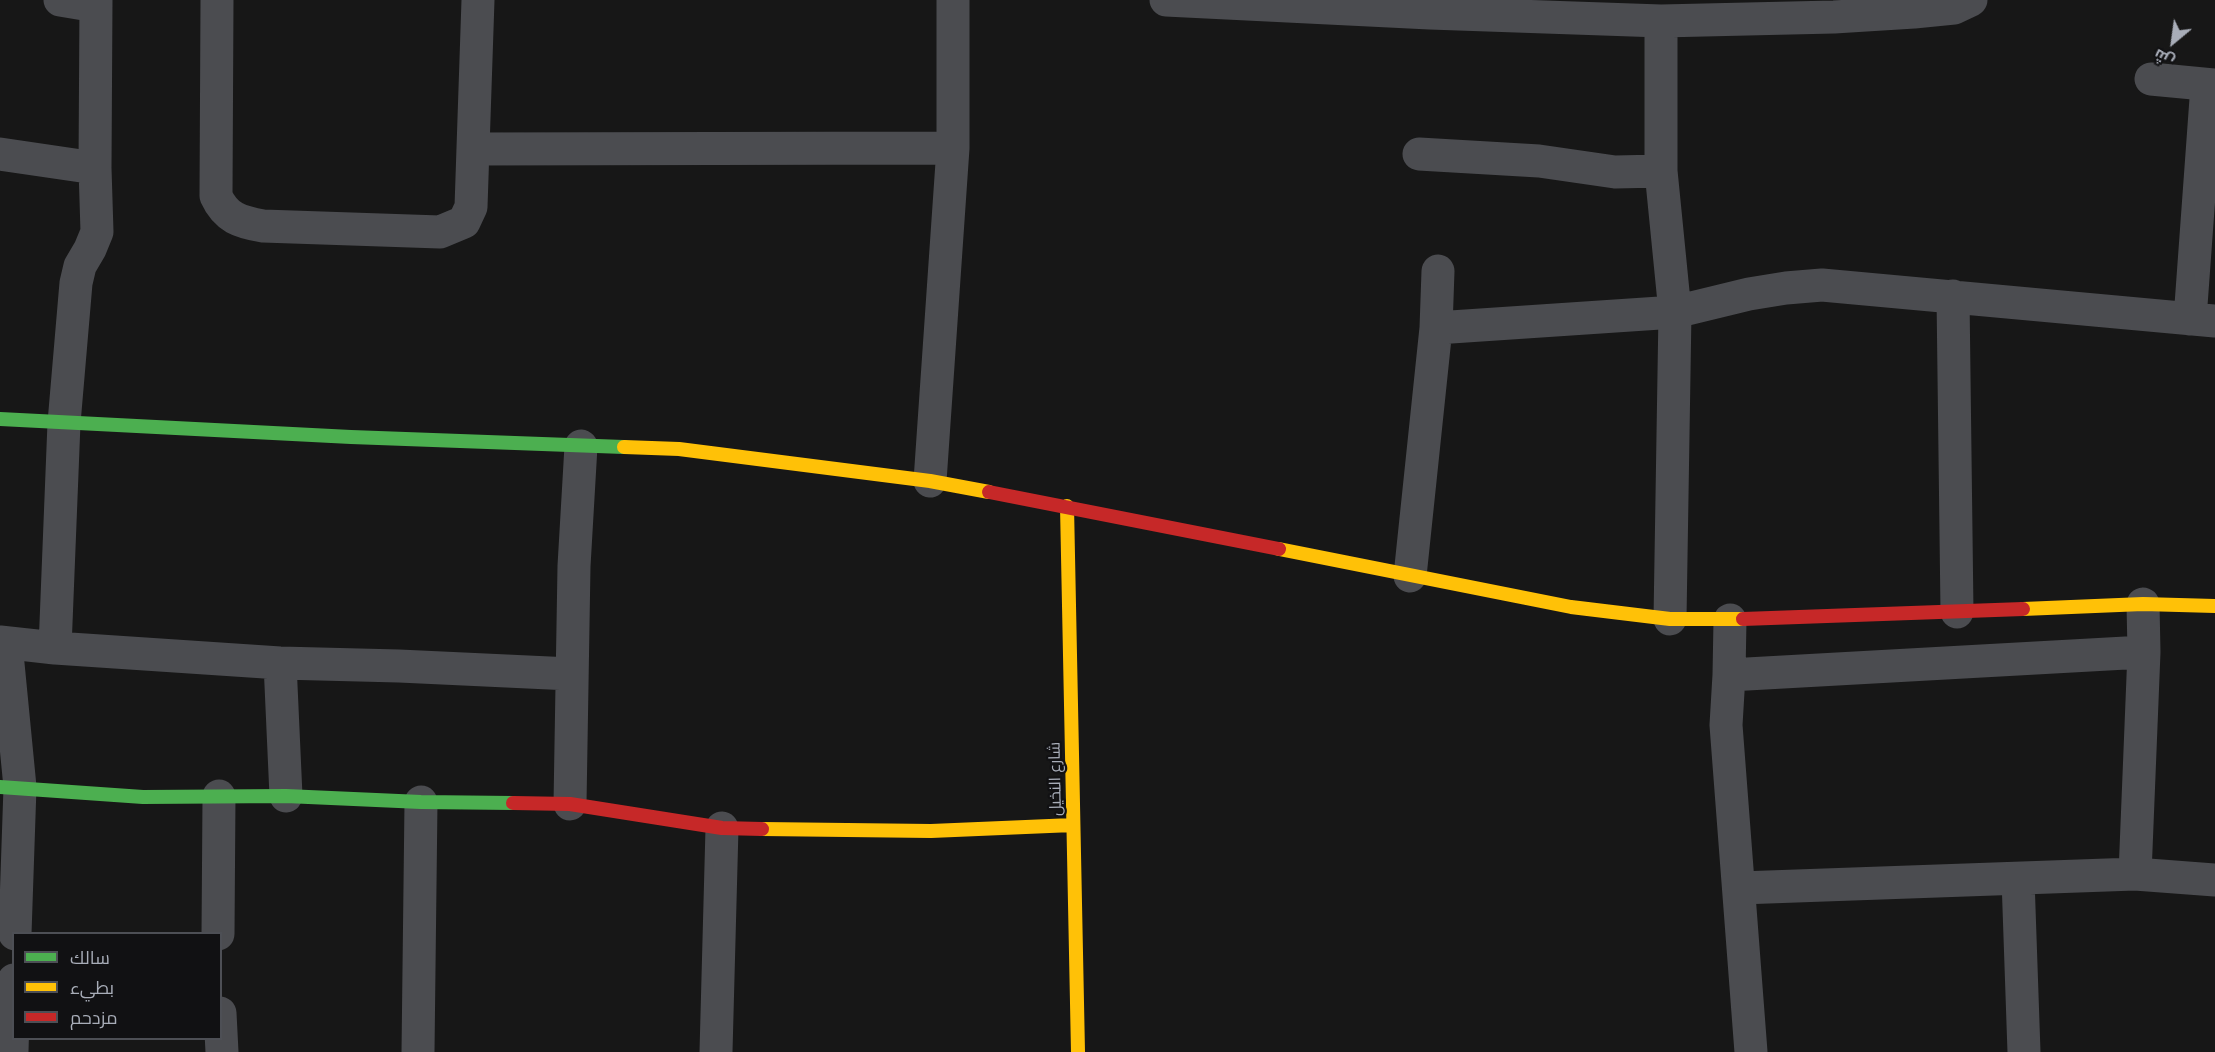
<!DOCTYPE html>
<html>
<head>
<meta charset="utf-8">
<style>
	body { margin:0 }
	#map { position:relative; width:2215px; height:1052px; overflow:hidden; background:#171717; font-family:"Varela Round",Cairo,sans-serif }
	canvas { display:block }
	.legend { position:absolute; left:12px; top:932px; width:210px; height:108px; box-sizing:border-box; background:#111113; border:2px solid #4d4f55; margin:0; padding:8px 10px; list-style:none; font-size:18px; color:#a8adb8 }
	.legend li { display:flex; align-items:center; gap:12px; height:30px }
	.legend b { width:30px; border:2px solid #4d4f55 }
	.north { position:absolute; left:2143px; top:12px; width:60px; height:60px; -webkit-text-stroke:4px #111113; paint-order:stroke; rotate:209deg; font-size:16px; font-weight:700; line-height:24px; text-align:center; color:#a8adb8 }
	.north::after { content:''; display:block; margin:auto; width:21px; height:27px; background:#a8adb8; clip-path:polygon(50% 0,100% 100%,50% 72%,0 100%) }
</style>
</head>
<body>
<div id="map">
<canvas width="2215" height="1052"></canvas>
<ul class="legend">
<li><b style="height:8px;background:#4caf50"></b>سالك</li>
<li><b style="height:8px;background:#ffc107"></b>بطيء</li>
<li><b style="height:8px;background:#c62828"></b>مزدحم</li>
</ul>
<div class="north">ش</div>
</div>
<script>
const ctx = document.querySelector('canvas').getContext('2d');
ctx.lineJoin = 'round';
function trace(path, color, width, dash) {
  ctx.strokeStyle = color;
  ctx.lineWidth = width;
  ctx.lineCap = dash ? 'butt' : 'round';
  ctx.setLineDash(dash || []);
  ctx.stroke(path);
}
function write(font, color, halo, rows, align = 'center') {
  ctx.font = font + ' "Varela Round",Cairo,sans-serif';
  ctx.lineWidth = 4.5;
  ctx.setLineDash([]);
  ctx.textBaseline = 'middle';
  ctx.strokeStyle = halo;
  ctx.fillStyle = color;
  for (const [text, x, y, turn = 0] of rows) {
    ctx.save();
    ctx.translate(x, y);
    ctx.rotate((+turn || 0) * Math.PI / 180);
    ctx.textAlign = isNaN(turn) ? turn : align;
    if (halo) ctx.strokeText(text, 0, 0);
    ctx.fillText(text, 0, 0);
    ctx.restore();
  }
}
trace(new Path2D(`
	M60 0 96 6
	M217 0 216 196C226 218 240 222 263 226L440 232 464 222 471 207 478 0
	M1166 0 1430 13 1661 21 1834 17 1914 12 1954 8 1971 0
	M1661 21V171L1675 312 1670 619
	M2151 79 2215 85
	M474 149 953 148
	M0 154 95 168
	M1419 154 1539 161 1615 172 1661 171
	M1953 296 1957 612
	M2190 319 2207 85
	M1436 328 1675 312 1749 294 1786 288 1822 285 2215 321
	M930 481 953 148V0
	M1410 576 1436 328 1438 271
	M0 642 55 648 64 423 76 283 80 266 90 249 97 232 95 168 96 0
	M6 643 20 787 15 934
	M55 648 280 663 399 666 571 674
	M280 663 286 796
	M1729 675 1730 620
	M570 804 574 566 581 446
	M2135 874 2144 652 2143 604
	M2018 879 2024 1052
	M1740 888 2135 874 2215 880
	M218 934 219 796
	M220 1013 222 1052
	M12 1052 14 980
	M418 1052 421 802
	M716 1052 722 828
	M1751 1052 1726 725 1729 675 2144 652`), '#4b4c50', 33);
trace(new Path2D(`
	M0 419 351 437 624 447
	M0 787 143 797 286 796 421 802 513 803`), '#4caf50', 14);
trace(new Path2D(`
	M624 447 679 449 930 481 989 492
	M1067 506 1078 1052
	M1279 549 1571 607 1670 619H1743
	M2023 609 2143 604 2215 606
	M762 829 931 831 1073 825`), '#ffc107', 14);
trace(new Path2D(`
	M989 492 1279 549
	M1743 619 2023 609
	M513 803 570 804 722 828 762 829`), '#c62828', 14);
write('16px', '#a8adb8', '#111113', [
	["شارع النخيل",1056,779,-91]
]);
</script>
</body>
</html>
